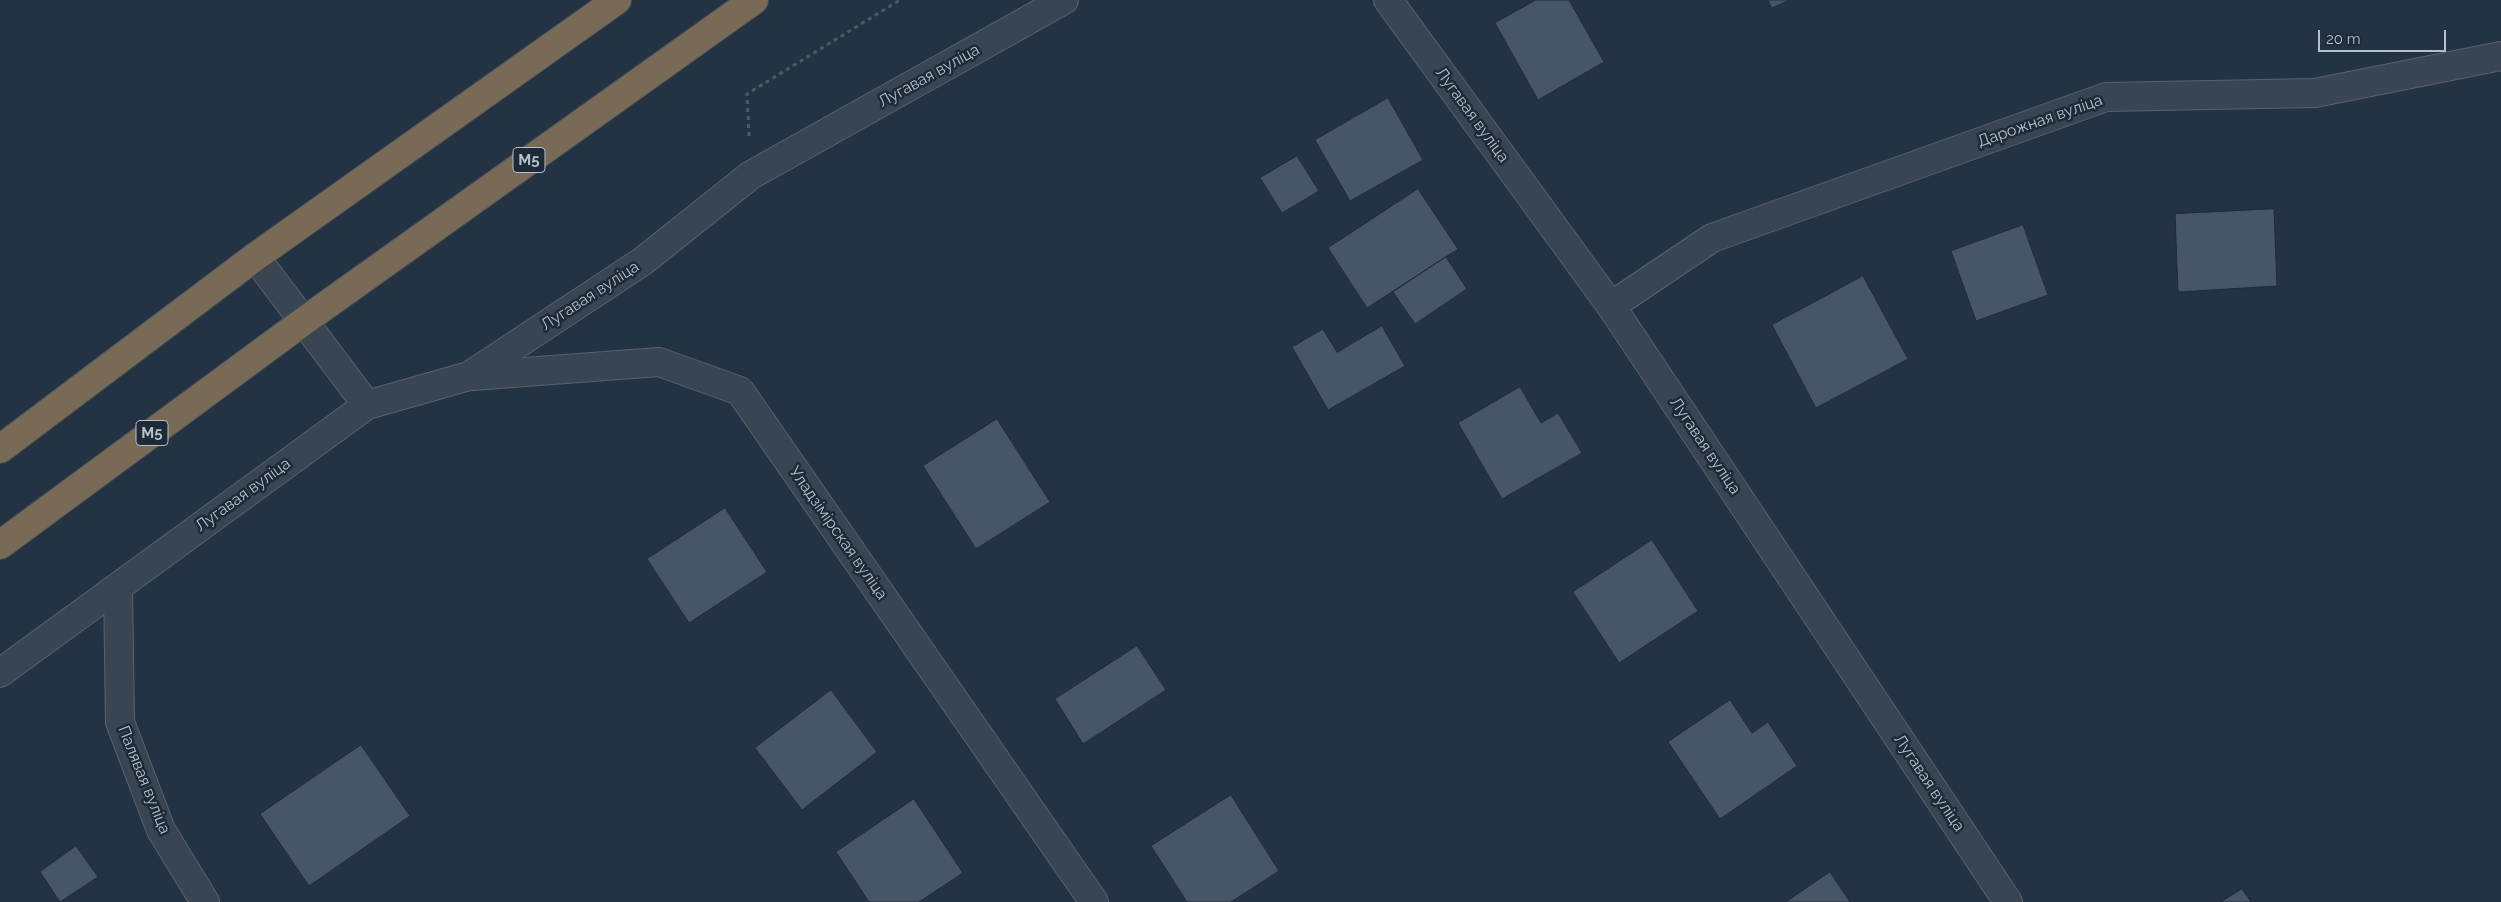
<!DOCTYPE html>
<html>
<head>
<meta charset="utf-8">
<style>
	body { margin:0 }
	#map { position:relative; width:2501px; height:902px; overflow:hidden; background:#243343; font-family:Raleway,sans-serif }
	canvas { display:block }
	.scale { position:absolute; left:2318px; top:30px; width:128px; height:22px; box-sizing:border-box; border:2px solid #b6c0cc; border-top:0; padding-left:6px; font-size:15px; line-height:18px; white-space:nowrap; color:#b6c0cc; -webkit-text-stroke:4px #1e2a38; paint-order:stroke }
</style>
</head>
<body>
<div id="map">
<canvas width="2501" height="902"></canvas>
<div class="scale">20 m</div>
</div>
<script>
const ctx = document.querySelector('canvas').getContext('2d');
ctx.lineJoin = 'round';
function fillPath(path, color) {
  ctx.fillStyle = color;
  ctx.fill(path, 'evenodd');
}
function trace(path, color, width, dash) {
  ctx.strokeStyle = color;
  ctx.lineWidth = width;
  ctx.lineCap = dash ? 'butt' : 'round';
  ctx.setLineDash(dash || []);
  ctx.stroke(path);
}
function write(font, color, halo, rows, align = 'center') {
  ctx.font = font + ' Raleway,sans-serif';
  ctx.lineWidth = 5;
  ctx.setLineDash([]);
  ctx.textBaseline = 'middle';
  ctx.strokeStyle = halo;
  ctx.fillStyle = color;
  for (const [text, x, y, turn = 0] of rows) {
    ctx.save();
    ctx.translate(x, y);
    ctx.rotate((+turn || 0) * Math.PI / 180);
    ctx.textAlign = isNaN(turn) ? turn : align;
    if (halo) ctx.strokeText(text, 0, 0);
    ctx.fillText(text, 0, 0);
    ctx.restore();
  }
}
const building = new Path2D(`
	M1536 0H1569L1604 62 1538 100 1495 23Z
	M1768 0H1790L1772 8Z
	M1388 98 1423 160 1350 201 1315 140Z
	M1297 156 1319 191 1282 213 1260 178Z
	M1418 189 1458 249 1367 308 1328 248Z
	M2274 209 2277 286 2178 292 2175 214Z
	M2023 225 2048 295 1976 321 1951 251Z
	M1446 257 1467 289 1415 324 1393 292Z
	M1863 276 1908 359 1816 408 1772 325Z
	M1382 326 1405 366 1328 410 1292 347 1323 329 1337 352Z
	M1520 387 1541 423 1558 413 1582 453 1502 499 1458 423Z
	M997 419 1050 502 976 549 923 466Z
	M725 508 767 572 689 623 647 559Z
	M1652 540 1698 611 1619 663 1573 592Z
	M1137 646 1166 690 1083 744 1055 699Z
	M831 690 877 752 802 810 755 748Z
	M1730 700 1752 733 1768 722 1797 766 1720 819 1668 742Z
	M361 745 410 816 309 886 260 814Z
	M1231 795 1279 871 1231 902H1187L1151 846Z
	M914 799 963 873 919 902H869L836 852Z
	M76 846 98 877 60 902 40 872Z
	M1830 872 1850 902H1786Z
	M2242 889 2251 902H2221Z`);
fillPath(building, '#465567');
trace(building, '#202c3a', 1);
const minor = new Path2D(`
	M1388 0 1611 306 2008 902
	M255 257 367 405
	M1611 306 1712 238 2106 97 2315 93 2501 56
	M472 376 659 362 740 391 1094 902
	M118 587 120 722 161 830 205 902
	M0 673 367 405 469 376 643 261 751 175 1064 0`);
const highway = new Path2D(`
	M0 449 255 257 617 0
	M0 545 304 321 754 0`);
trace(minor, '#576370', 30);
trace(highway, '#44505d', 30);
trace(new Path2D(`
	M749 136 747 94 900 0`), '#455f60', 3, [4, 4]);
trace(minor, '#394552', 28);
trace(highway, '#796a55', 28);
for (const [x, y, w] of [
	[529,160,32],
	[152,433,32]
]) {
  const box = new Path2D();
  box.roundRect(x - w / 2, y - 12.5, w, 25, 4);
  ctx.fillStyle = '#1e2a38';
  ctx.fill(box);
  trace(box, '#b6c0cc', 1);
}
write('bold 15px', '#b6c0cc', null, [
	["М5",529,160],
	["М5",152,433]
]);
write('16px', '#b6c0cc', '#1e2a38', [
	["Лугавая вуліца",929,76,-29],
	["Лугавая вуліца",1472,115,54],
	["Дарожная вуліца",2040,121,-19],
	["Лугавая вуліца",590,296,-33],
	["Лугавая вуліца",1705,446,56],
	["Лугавая вуліца",243,495,-36],
	["Уладзімірская вуліца",838,533,55],
	["Палявая вуліца",144,780,68],
	["Лугавая вуліца",1929,783,56]
]);
</script>
</body>
</html>
